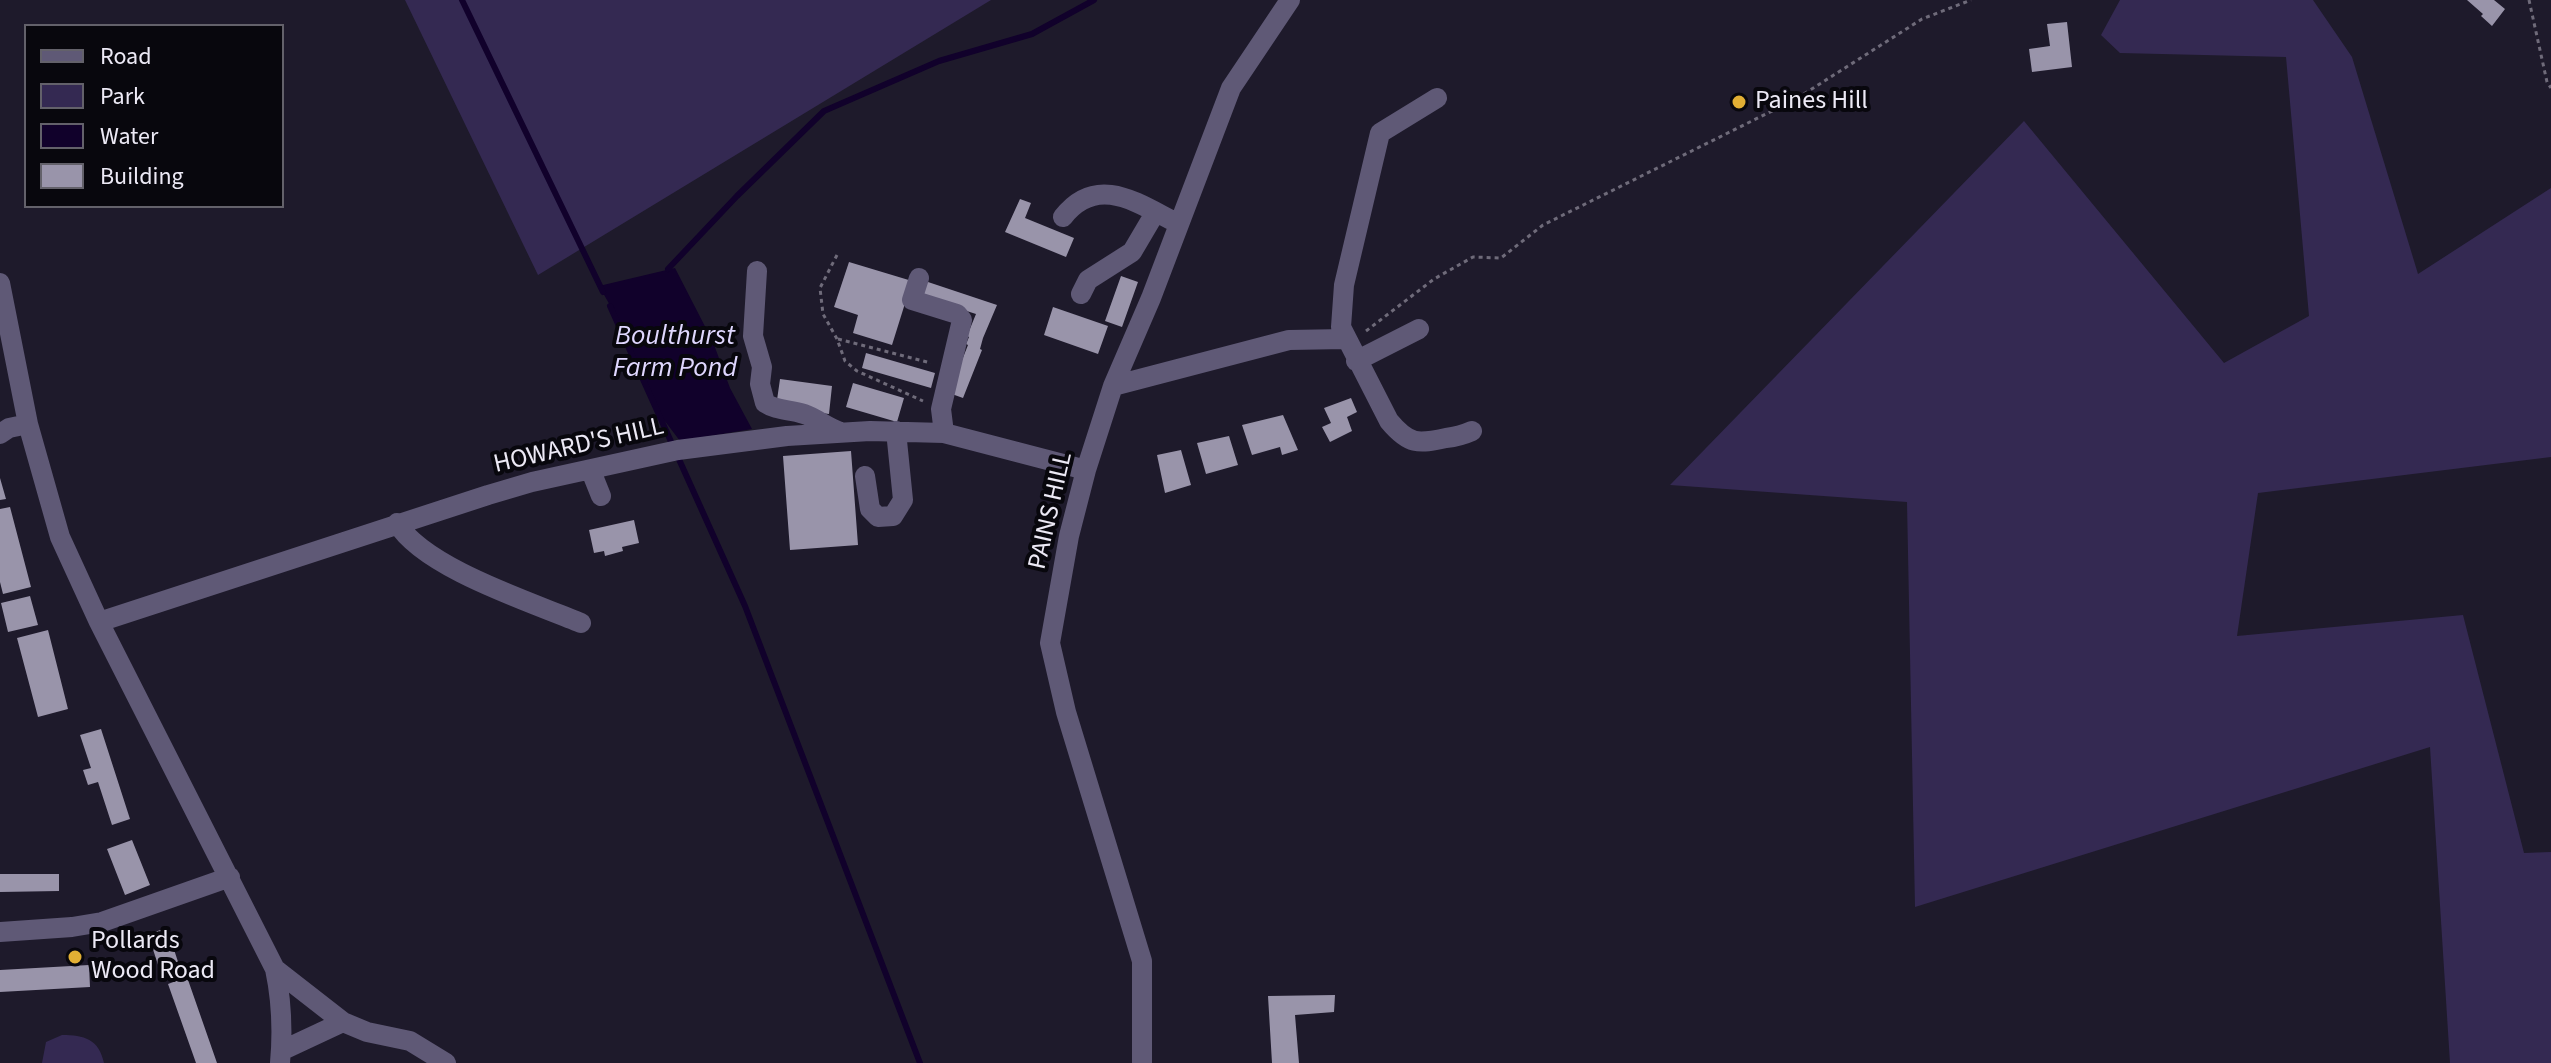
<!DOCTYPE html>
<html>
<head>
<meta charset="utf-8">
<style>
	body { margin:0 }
	#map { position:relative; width:2551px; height:1063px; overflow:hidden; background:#1e1a2b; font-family:"Source Sans 3",sans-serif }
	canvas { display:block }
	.legend { position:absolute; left:24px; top:24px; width:260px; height:184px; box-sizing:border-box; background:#08070d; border:2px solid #63616a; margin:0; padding:10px 14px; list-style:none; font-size:24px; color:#ece9f5 }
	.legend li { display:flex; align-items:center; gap:16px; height:40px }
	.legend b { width:40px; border:2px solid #63616a }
</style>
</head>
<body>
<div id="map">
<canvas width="2551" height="1063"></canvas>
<ul class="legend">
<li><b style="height:10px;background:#5f5976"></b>Road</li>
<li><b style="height:22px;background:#342952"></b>Park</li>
<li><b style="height:22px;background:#11012b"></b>Water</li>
<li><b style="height:22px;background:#9994aa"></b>Building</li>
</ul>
</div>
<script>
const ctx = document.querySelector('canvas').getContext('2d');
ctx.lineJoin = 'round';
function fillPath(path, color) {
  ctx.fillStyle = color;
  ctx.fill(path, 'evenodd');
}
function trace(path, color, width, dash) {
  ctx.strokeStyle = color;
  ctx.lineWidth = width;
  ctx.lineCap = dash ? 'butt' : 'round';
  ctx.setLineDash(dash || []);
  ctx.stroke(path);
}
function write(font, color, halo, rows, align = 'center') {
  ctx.font = font + ' "Source Sans 3",sans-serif';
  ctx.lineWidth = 8;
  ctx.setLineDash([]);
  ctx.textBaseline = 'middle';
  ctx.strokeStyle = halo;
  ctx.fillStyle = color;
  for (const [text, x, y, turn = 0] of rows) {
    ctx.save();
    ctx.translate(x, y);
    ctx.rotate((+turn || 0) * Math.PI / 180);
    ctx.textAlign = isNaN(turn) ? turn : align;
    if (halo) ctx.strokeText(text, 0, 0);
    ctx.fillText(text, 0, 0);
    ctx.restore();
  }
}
fillPath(new Path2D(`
	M405 0H991L538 275Z
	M2120 0H2313L2352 57 2418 274 2551 188V457L2258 493 2237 636 2463 615 2524 853 2551 852V1063H2450L2430 747 1915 907 1907 502 1670 485 2024 121 2224 363 2309 316 2286 57 2120 53 2101 35Z
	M62 1035C84 1035 99 1039 104 1063H42L46 1042Z`), '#342952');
fillPath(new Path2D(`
	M675 268 713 342 730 388 752 429 680 441 658 412 615 314 599 286Z`), '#11012b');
trace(new Path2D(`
	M462 0 603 292
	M668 269 737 196 824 111 939 61 1032 34 1094 0
	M610 306 745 606 920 1063`), '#11012b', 6);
fillPath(new Path2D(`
	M2467 0H2494L2505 9 2492 26 2481 16 2483 14Z
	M2067 22 2072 67 2032 72 2029 49 2050 46 2047 24Z
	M1020 199 1031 203 1025 218 1074 238 1066 257 1005 232Z
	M849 262 912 281 892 345 853 333 858 315 834 307Z
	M1121 276 1138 282 1122 327 1105 321Z
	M922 280 997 305 983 338 980 349 982 350 963 398 949 393 968 345 966 344 969 337 967 336 976 314 917 295Z
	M1053 307 1108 326 1098 354 1044 335Z
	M866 353 935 373 931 388 862 368Z
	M780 379 832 386 829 414 776 407Z
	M853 383 904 398 897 422 846 407Z
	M1351 398 1357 412 1347 417 1352 431 1330 442 1322 427 1331 423 1324 408Z
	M1283 415 1298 450 1282 455 1280 447 1252 455 1242 425Z
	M1229 436 1238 465 1206 474 1197 443Z
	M1181 450 1191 485 1165 493 1157 455Z
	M851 451 858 545 790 550 783 456Z
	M0 478 6 499 0 500Z
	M10 507 31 587 3 594 0 582V509Z
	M634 520 639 543 622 547 623 551 605 556 604 551 594 553 589 530Z
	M30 596 38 625 8 632 1 603Z
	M48 630 68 709 38 717 17 638Z
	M101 729 130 819 112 825 98 782 88 785 83 770 91 768 80 735Z
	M132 840 150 885 125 895 107 849Z
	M0 874H59V891L0 892Z
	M167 928 180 968 161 974 148 934Z
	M89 965 90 987 0 992V970Z
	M187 977 217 1063H196L168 984Z
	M1335 995 1334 1012 1295 1015 1299 1063H1272L1268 996Z`), '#9994aa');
trace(new Path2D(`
	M2529 0 2547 82 2551 88
	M837 255 820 288 823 314 837 339 845 361 857 371 923 401
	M1366 331 1434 279 1473 257 1501 258 1543 225 1796 99 1922 19 1971 0
	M838 339 931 363`), '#6f6b7a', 3, [4, 4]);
trace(new Path2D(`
	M1437 98 1380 133 1344 285 1341 327 1389 421C1409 445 1418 444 1446 438 1455 437 1463 435 1472 431
	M1063 217C1098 172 1140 205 1179 224
	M757 271 753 336 762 367 760 384 765 403C777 411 790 409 804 414 816 418 826 427 840 432
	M919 278 912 300 957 314 962 320 941 409 944 433
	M0 283 28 424 60 537 99 622 275 969C282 1002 283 1030 280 1063
	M1081 294 1088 280 1132 252 1155 213
	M1356 361 1419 329
	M1113 386 1289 340 1345 339
	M0 434 9 428 28 424
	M591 471 601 496
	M865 476 870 509 878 517 893 516 903 500 896 431
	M397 523C424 568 531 602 581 623
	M99 622 488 495 532 482 678 450 787 436 870 431 944 433 1086 470
	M0 932 72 927 102 922 230 877
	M275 969 343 1022 367 1032 410 1041 446 1063
	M281 1051 343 1022
	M1142 1063V961L1066 712 1050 643 1069 536 1086 470 1113 386 1151 298 1231 88 1290 0`), '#5f5976', 20);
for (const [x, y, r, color] of [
	[1739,102,8,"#e2af34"],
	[75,957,8,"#e2af34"]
]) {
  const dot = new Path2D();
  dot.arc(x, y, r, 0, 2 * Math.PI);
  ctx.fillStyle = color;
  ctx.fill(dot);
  trace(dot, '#08070d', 3);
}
write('26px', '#ece9f5', '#08070d', [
	["Paines Hill",1755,102],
	["Pollards",91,942],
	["Wood Road",91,972]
], 'left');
write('26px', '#ece9f5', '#08070d', [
	["HOWARD'S HILL",579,447,-13],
	["PAINS HILL",1052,511,-77]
]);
write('italic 28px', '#dfd7fe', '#08070d', [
	["Boulthurst",675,338],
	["Farm Pond",675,370]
]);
</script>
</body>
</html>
